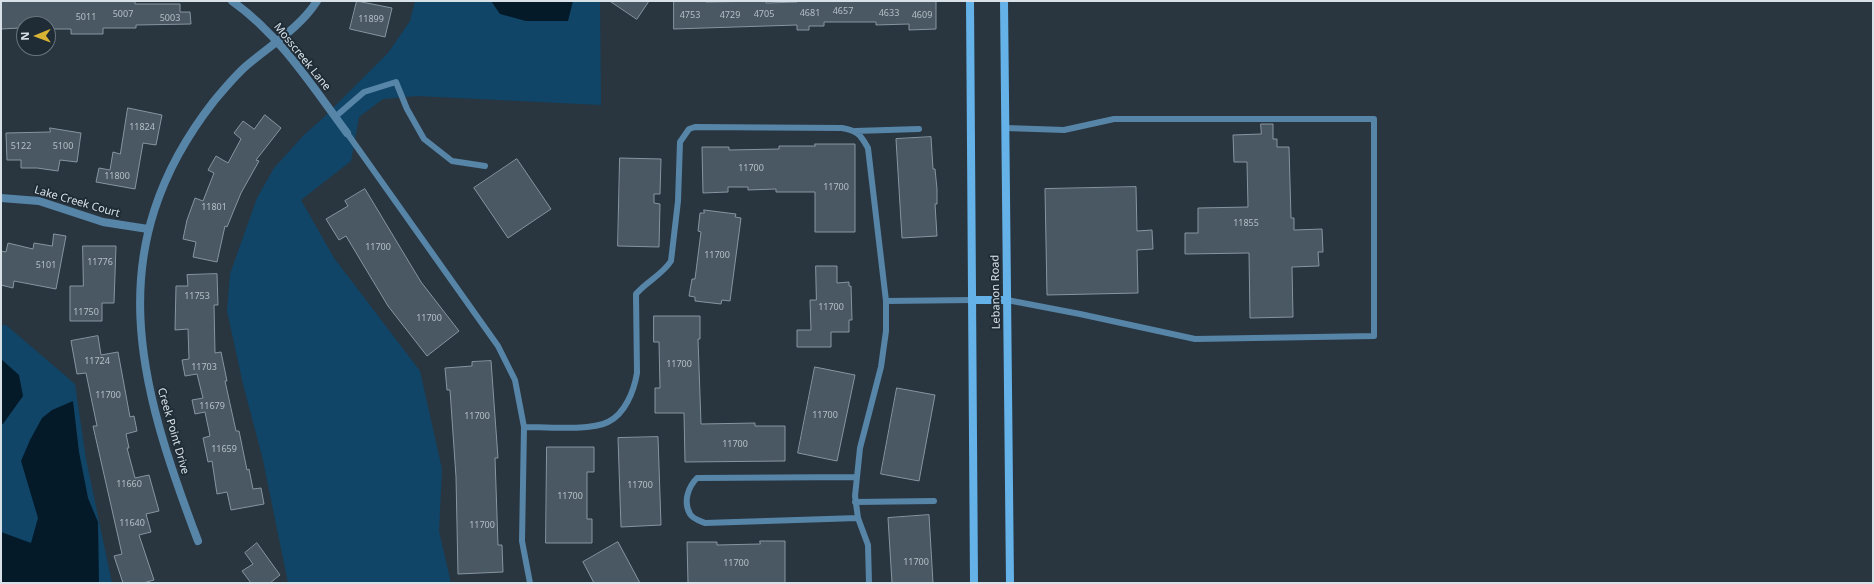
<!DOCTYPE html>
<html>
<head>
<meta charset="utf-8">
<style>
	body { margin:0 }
	#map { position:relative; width:1874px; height:584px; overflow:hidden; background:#293640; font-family:"Noto Sans",sans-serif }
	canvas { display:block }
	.frame { position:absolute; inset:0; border:2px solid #d8e1e7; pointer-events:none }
	.north { position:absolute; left:16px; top:16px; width:40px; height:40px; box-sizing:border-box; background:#1f2c36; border:1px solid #69747d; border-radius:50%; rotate:269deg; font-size:11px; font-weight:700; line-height:16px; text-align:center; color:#d8e1e7 }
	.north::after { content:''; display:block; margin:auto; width:14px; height:18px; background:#d9b334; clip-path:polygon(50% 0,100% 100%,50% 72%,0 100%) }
</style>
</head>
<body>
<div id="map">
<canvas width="1874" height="584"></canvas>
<div class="frame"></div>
<div class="north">N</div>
</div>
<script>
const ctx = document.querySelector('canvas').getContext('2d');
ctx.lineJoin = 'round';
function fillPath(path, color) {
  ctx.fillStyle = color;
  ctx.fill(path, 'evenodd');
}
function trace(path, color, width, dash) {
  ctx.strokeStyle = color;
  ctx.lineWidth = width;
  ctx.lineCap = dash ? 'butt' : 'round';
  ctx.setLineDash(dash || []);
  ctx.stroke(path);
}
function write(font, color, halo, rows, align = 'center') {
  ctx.font = font + ' "Noto Sans",sans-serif';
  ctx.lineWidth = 4;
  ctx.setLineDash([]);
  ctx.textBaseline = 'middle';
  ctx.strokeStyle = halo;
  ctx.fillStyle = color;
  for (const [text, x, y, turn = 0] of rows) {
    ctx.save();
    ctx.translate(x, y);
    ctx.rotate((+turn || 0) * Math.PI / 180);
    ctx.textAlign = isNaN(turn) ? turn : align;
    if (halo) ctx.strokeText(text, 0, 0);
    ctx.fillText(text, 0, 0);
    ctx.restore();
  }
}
fillPath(new Path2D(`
	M415 1H600L601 105 417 96 383 99 359 117 351 161 301 200 334 258 420 371 442 469 439 531 451 583H288L263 460 243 384 227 311 230 274 257 198 274 168 304 135 322 119 388 53 410 21Z
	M1 325H6L75 384 86 459 112 583H1Z`), '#104567');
fillPath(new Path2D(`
	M491 1H573L568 21H526L500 14Z
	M1 359 19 375 23 396 3 424H1Z
	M73 401 79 452 88 498 98 522 99 583H1V532L31 543 38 518 21 461 30 440 42 418 52 410Z`), '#041a29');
const building = new Path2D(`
	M1 1H135V4H180V12H190L191 24 136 25V28H103V34H71V29H48V24H20V28L1 29Z
	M357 1 392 8 385 37 350 29Z
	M610 1H649L637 19Z
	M674 1H706V2L766 1V3L797 2V1H936V29L909 30V24L876 25V22H824V26H809V30H797V25L674 29Z
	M128 108 162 115 156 145 143 143 135 189 96 182 99 168 110 170 113 152 120 154Z
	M265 115 281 128 256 160 259 161 241 193 227 227 225 226 217 262 193 257 196 242 183 239 187 220 195 198 203 201 214 173 208 170 216 156 228 163 241 139 234 133 243 121 254 129Z
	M1261 124H1273V139H1277V147H1289L1291 218H1294V230L1322 229 1323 252H1318L1319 266 1292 267 1293 317 1250 318 1249 253 1185 254V233H1198V208L1248 207 1247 162H1234L1233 135 1261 134Z
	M50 128 81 133 77 162 60 160 58 171 37 168H21V160H7L6 133 50 132Z
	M931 137 933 169H935L937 189V204H935L937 236 902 238 896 139Z
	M815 144H855V232H815V192H776V189L748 190V187H728V192L703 193 702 147H729V150L779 149V146H815Z
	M620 158 661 159 660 194H654V203L660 204 659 247 618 246Z
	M517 159 551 209 508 238 474 188Z
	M1136 187 1137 231 1152 230 1153 249 1137 250 1138 293 1047 295 1045 189Z
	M365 189 421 282 459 331 427 356 388 306 346 236 339 240 326 219 348 206 345 201Z
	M704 210 736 214 735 217 741 218 730 301 722 300 721 304 695 301V297L689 296 692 279H695L701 232 698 231 700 213H704Z
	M54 234 66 236 56 289 14 281 13 288 1 285V251L6 252 8 243 33 249 34 243 52 246Z
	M83 246H116L114 303H102V321H70V286H83Z
	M816 266H837V283L849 282V286H851L852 320H849V332H831V347H797V330H811L810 300H816Z
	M217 274 218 305H214L215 353 221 352 227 381H225L236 431H239L247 470 249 469 253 489 261 488 264 504 231 510 227 492 217 494 212 461 208 462 203 438 210 436 205 412 195 414 192 400 203 398 197 374 185 376 182 360 189 359 188 329 175 330 176 286H188L187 275Z
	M654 316H700V339H698L701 424 755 423V426H785V461L685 462 684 413H655V388H660L659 342H654Z
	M98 336 101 355 118 352 130 417 134 416 137 431 126 434 129 448H127L135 478 149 475 159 511 146 514 151 532 139 535 154 580 143 583H123L114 556 122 554 93 426H97L86 373 77 374 71 341Z
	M491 361 498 458H495L498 545H502L503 572 458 574 456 477 450 390H447L445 368 472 366V362Z
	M815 367 855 375 837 461 798 453Z
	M897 388 935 395 919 481 881 474Z
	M658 437 661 525 621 527 618 438Z
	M547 447H594V472H587V519H592V543H546Z
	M929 515 933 583H892L888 518Z
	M760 541H785V583H688L687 542H717V545L760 544Z
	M618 542 640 583H594L583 562Z
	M257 543 280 575 270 583H251L242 571 253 564 245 553Z`);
fillPath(building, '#4a5863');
trace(building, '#8595a1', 1);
trace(new Path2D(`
	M335 117 364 92 396 82 407 109 424 139 452 161 485 166
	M1006 128 1064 130 1114 119H1374V336L1195 339 1080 314 1007 300
	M855 131 919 129
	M347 133 498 346 515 380 524 427 522 541 530 583
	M886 301 972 300
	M524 427C543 427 591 431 608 422 625 414 634 391 637 373L636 294C647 281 662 275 671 261L678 201 680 142 689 129 695 127 842 128C858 131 860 134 868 148L886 301V331L881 367 860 448 855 496 858 518 868 545 869 583
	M856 477 697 478C688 487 683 502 690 514 693 519 700 521 705 523L858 518
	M855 502 934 501`), '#5785a8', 6);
trace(new Path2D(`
	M232 1C280 35 312 86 347 133
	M1 198 39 201 103 222 148 229
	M198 541C138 383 99 248 214 101 224 89 234 77 245 67 269 46 299 29 317 1`), '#5785a8', 8);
trace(new Path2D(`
	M970 1 974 583
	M1004 1 1010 583
	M972 300H1007`), '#65b2e9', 8);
write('9px', '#b4bfc6', null, [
	["4657",843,11],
	["4681",810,13],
	["4633",889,13],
	["5007",123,14],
	["4705",764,14],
	["4753",690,15],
	["4729",730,15],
	["4609",922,15],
	["5011",86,17],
	["5003",170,18],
	["11899",371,19],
	["11824",142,127],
	["5122",21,146],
	["5100",63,146],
	["11700",751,168],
	["11800",117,176],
	["11700",836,187],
	["11801",214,207],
	["11855",1246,223],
	["11700",378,247],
	["11700",717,255],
	["11776",100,262],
	["5101",46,265],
	["11753",197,296],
	["11700",831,307],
	["11750",86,312],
	["11700",429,318],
	["11724",97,361],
	["11700",679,364],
	["11703",204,367],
	["11700",108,395],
	["11679",212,406],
	["11700",825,415],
	["11700",477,416],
	["11700",735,444],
	["11659",224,449],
	["11660",129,484],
	["11700",640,485],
	["11700",570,496],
	["11640",132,523],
	["11700",482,525],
	["11700",916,562],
	["11700",736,563]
]);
write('11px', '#d8e1e7', '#1f2c36', [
	["Mosscreek Lane",302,57,51],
	["Lake Creek Court",77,202,16],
	["Lebanon Road",996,292,-91],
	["Creek Point Drive",173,431,74]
]);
</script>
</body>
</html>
